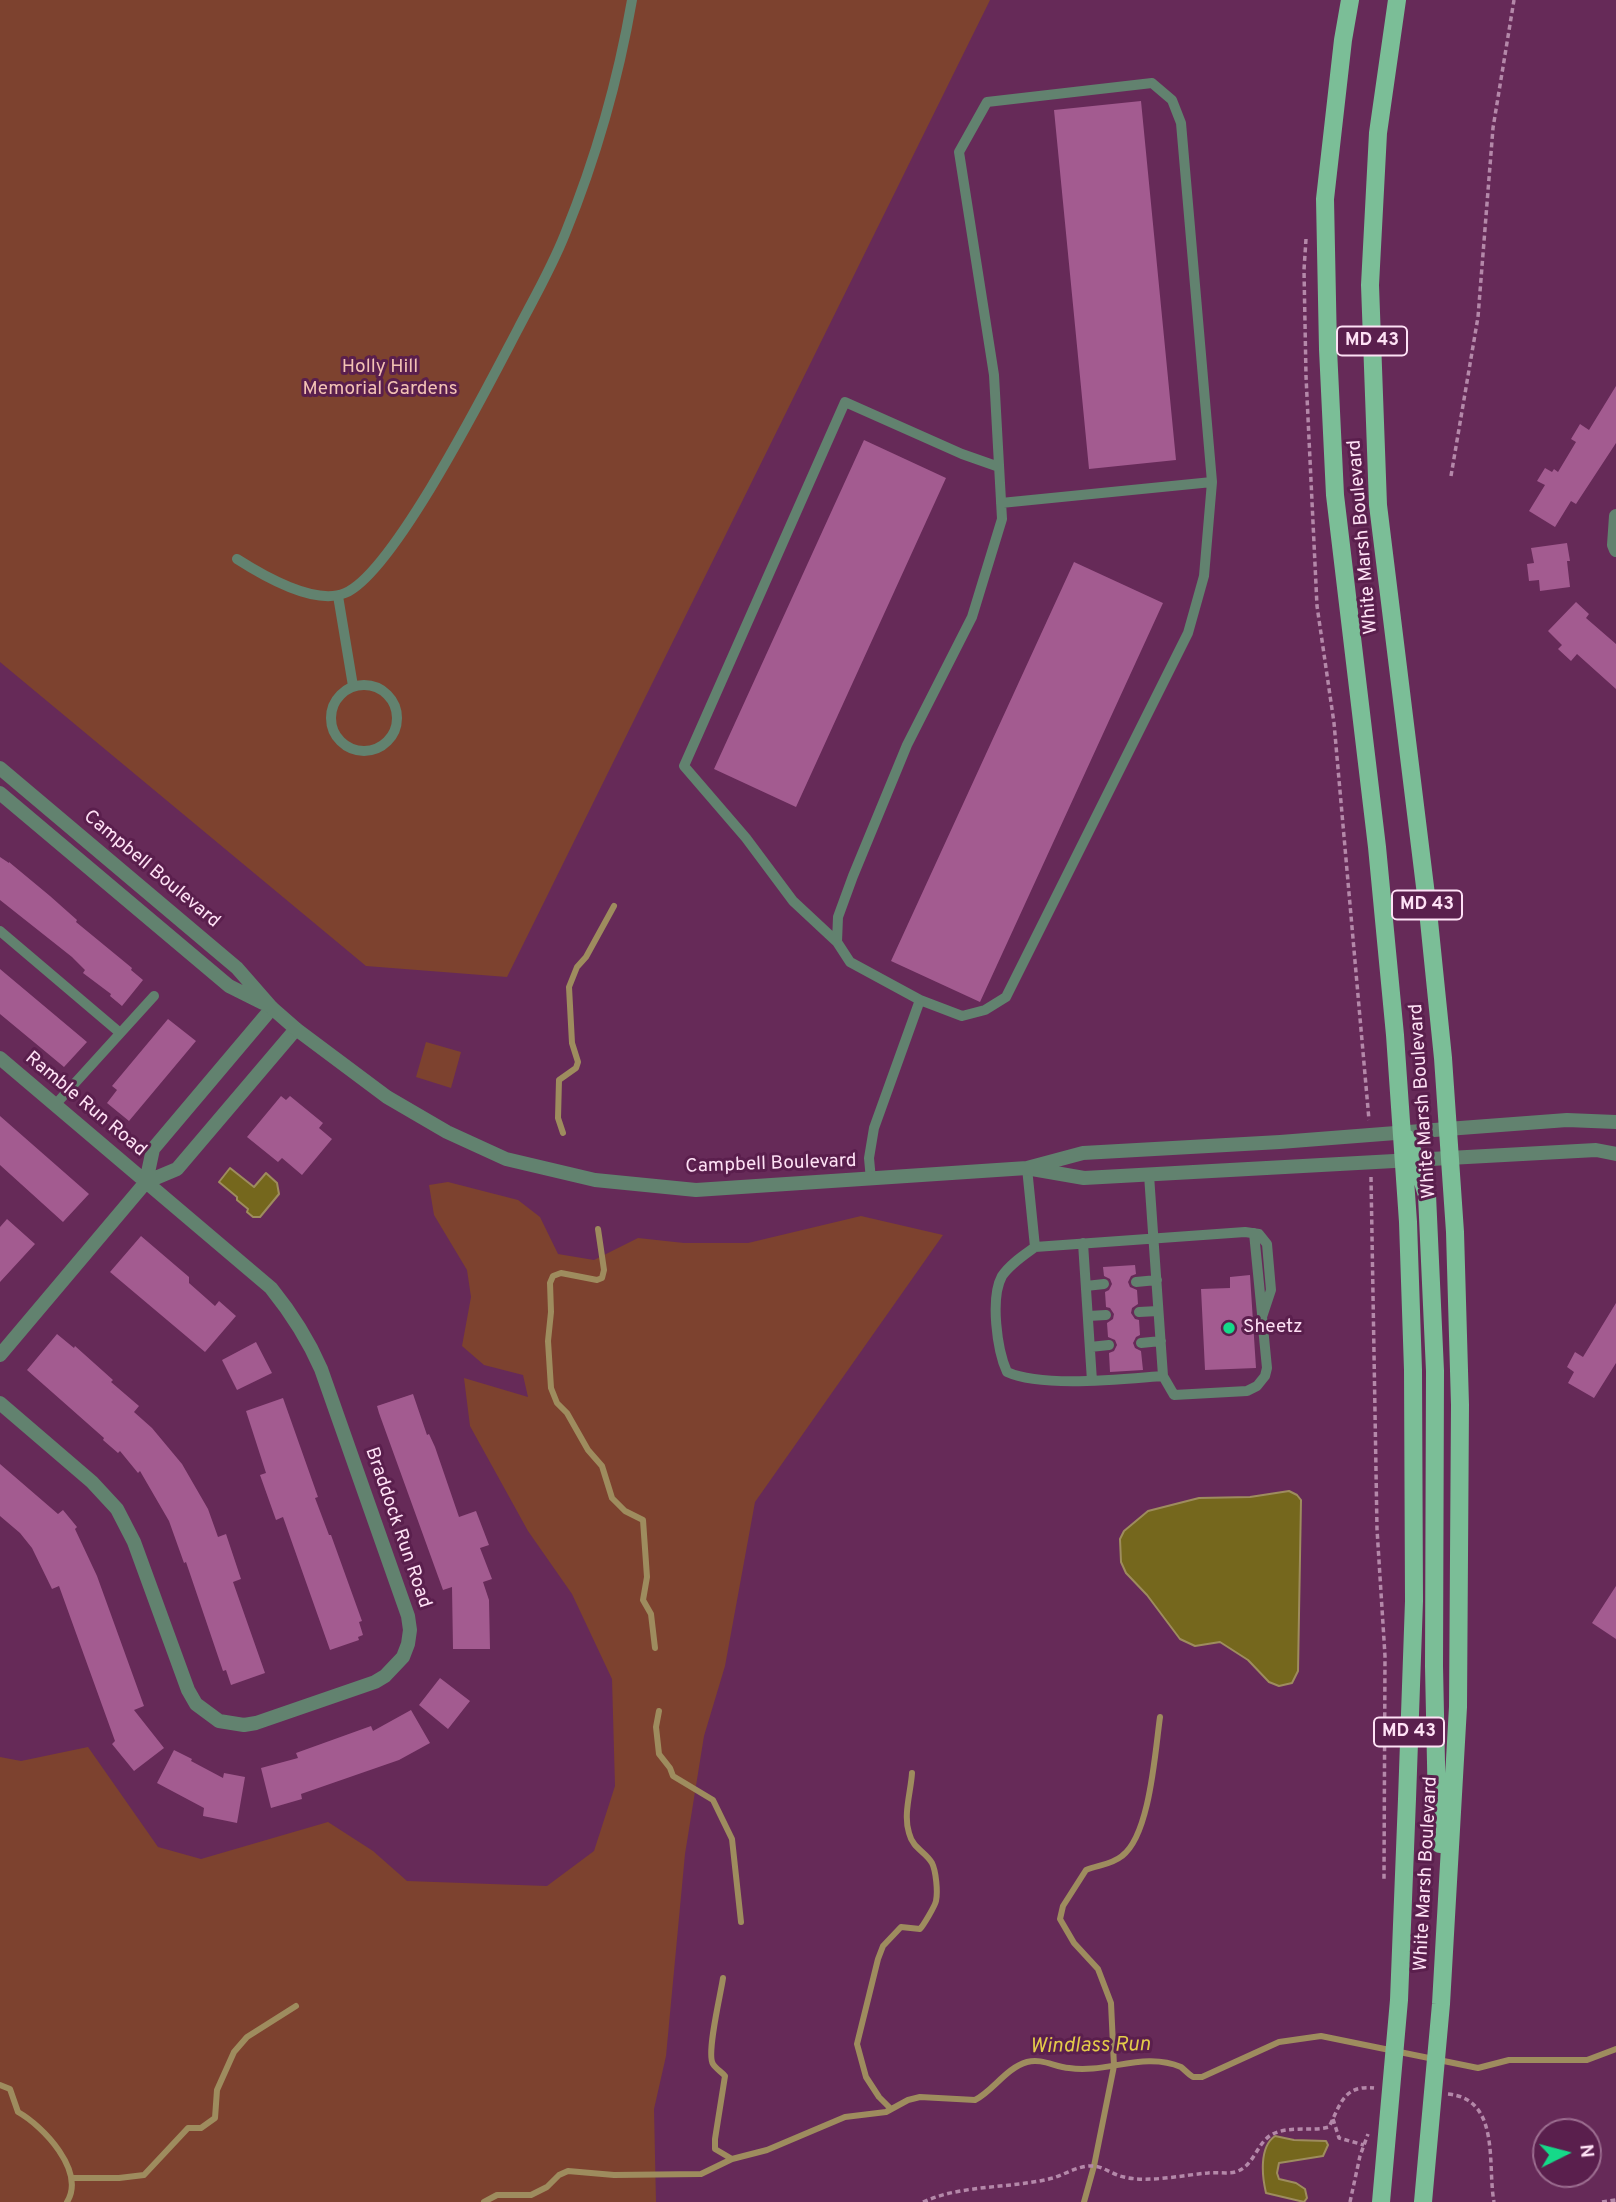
<!DOCTYPE html>
<html>
<head>
<meta charset="utf-8">
<style>
	body { margin:0 }
	#map { position:relative; width:1616px; height:2202px; overflow:hidden; background:#662a58; font-family:Overpass,sans-serif }
	canvas { display:block }
	.north { position:absolute; left:1532px; top:2118px; width:70px; height:70px; box-sizing:border-box; background:#5a1f4d; border:2px solid #9c6d90; border-radius:50%; rotate:84deg; font-size:19px; font-weight:700; line-height:28px; text-align:center; color:#fee1f5 }
	.north::after { content:''; display:block; margin:auto; width:24px; height:32px; background:#15d989; clip-path:polygon(50% 0,100% 100%,50% 72%,0 100%) }
</style>
</head>
<body>
<div id="map">
<canvas width="1616" height="2202"></canvas>
<div class="north">N</div>
</div>
<script>
const ctx = document.querySelector('canvas').getContext('2d');
ctx.lineJoin = 'round';
function fillPath(path, color) {
  ctx.fillStyle = color;
  ctx.fill(path, 'evenodd');
}
function trace(path, color, width, dash) {
  ctx.strokeStyle = color;
  ctx.lineWidth = width;
  ctx.lineCap = dash ? 'butt' : 'round';
  ctx.setLineDash(dash || []);
  ctx.stroke(path);
}
function write(font, color, halo, rows, align = 'center') {
  ctx.font = font + ' Overpass,sans-serif';
  ctx.lineWidth = 6;
  ctx.setLineDash([]);
  ctx.textBaseline = 'middle';
  ctx.strokeStyle = halo;
  ctx.fillStyle = color;
  for (const [text, x, y, turn = 0] of rows) {
    ctx.save();
    ctx.translate(x, y);
    ctx.rotate((+turn || 0) * Math.PI / 180);
    ctx.textAlign = isNaN(turn) ? turn : align;
    if (halo) ctx.strokeText(text, 0, 0);
    ctx.fillText(text, 0, 0);
    ctx.restore();
  }
}
fillPath(new Path2D(`
	M0 0H990L507 977 366 966 0 662Z
	M426 1042 461 1052 451 1088 416 1077Z
	M448 1182 518 1200 540 1217 558 1254 594 1260 638 1238 684 1243H748L861 1216 943 1235 755 1502 725 1666 704 1736 685 1854 666 2056 654 2109 656 2202H0V1757L21 1761 88 1747 158 1847 201 1859 328 1822 373 1851 407 1881 547 1886 594 1851 615 1786 612 1679 572 1594 528 1531 470 1426 464 1378 528 1397 523 1375 484 1365 462 1346 471 1297 467 1270 434 1215 429 1185Z`), '#7d422f');
const water = new Path2D(`
	M230 1168 254 1187 266 1173 277 1183 279 1194 260 1217H253L247 1212 248 1209 237 1200V1197L219 1182Z
	M1289 1491 1297 1495 1301 1500 1298 1671 1292 1683 1279 1686 1269 1682 1248 1660 1220 1642 1195 1646 1180 1639 1147 1595 1126 1573 1121 1562 1120 1539 1124 1531 1148 1511 1199 1498 1250 1497Z
	M1275 2136 1294 2140 1326 2141 1328 2145 1323 2156 1279 2163 1277 2173 1279 2179 1296 2183 1305 2189 1307 2198 1304 2202 1266 2193C1262 2176 1259 2147 1275 2136Z`);
fillPath(water, '#75671d');
trace(water, '#9e8c5e', 2);
trace(new Path2D(`
	M563 1133 558 1118 559 1080 576 1068 578 1062 572 1043 569 987 577 967 586 957 614 906
	M598 1229 604 1270 602 1278 597 1280 561 1273 553 1276 550 1283 551 1312 548 1341 551 1388 557 1403 567 1413 588 1450 602 1466 612 1498 625 1511 643 1520 647 1577 643 1600 651 1614 655 1648
	M659 1711 656 1727 659 1754 670 1768 673 1776 713 1800 732 1839 741 1922
	M723 1978C721 1993 706 2054 713 2064 716 2069 722 2072 725 2076L715 2139V2149L732 2159
	M0 2085 10 2089 18 2112C43 2126 86 2171 67 2202
	M891 2109 879 2097 866 2077 857 2044 878 1959 883 1946 901 1927 920 1929C923 1926 935 1906 936 1901 938 1892 936 1871 932 1863 925 1851 913 1849 909 1833 903 1815 911 1791 912 1773
	M72 2178H119L144 2175 188 2128H201L215 2118 217 2090 234 2052 247 2037 296 2006
	M484 2202 497 2195H531L547 2187 559 2175 568 2171 614 2175 701 2174 732 2159 767 2150 845 2117 886 2112 908 2100 920 2097 975 2100C993 2091 1006 2068 1027 2062 1042 2058 1055 2067 1069 2068 1106 2074 1144 2051 1181 2067 1185 2070 1188 2074 1193 2077H1202L1279 2042 1321 2036 1478 2068 1509 2060H1587L1616 2049
	M1084 2202 1094 2166 1114 2066 1111 2003 1098 1969 1074 1943 1060 1919 1063 1906 1086 1870C1098 1865 1111 1865 1122 1856 1150 1835 1155 1752 1160 1717`), '#9e8c5e', 6);
fillPath(new Path2D(`
	M1141 101 1176 460 1089 469 1054 110Z
	M1616 386V443L1576 504 1571 501 1555 527 1529 511 1545 485 1537 481 1545 468 1552 472 1554 469 1558 472 1576 442 1571 439 1580 424 1589 430Z
	M864 440 946 478 796 807 714 769Z
	M1567 543 1570 561H1567L1570 587 1540 591 1539 580 1529 581 1527 564 1534 563 1531 548Z
	M1074 562 1163 603 980 1002 891 961Z
	M1576 602 1589 614 1586 618 1616 644V689L1577 654 1571 661 1558 649 1562 645 1548 631Z
	M0 857 9 863V862L50 896 77 920 76 922 132 968 131 970 143 980 122 1006 110 996 111 994 83 973 85 970 72 957 0 900Z
	M0 969 87 1042 64 1067 0 1014Z
	M168 1019 196 1041 129 1121 107 1103 117 1090 112 1086Z
	M281 1096 286 1100 290 1096 323 1123 319 1128 332 1139 302 1175 282 1158 278 1162 247 1137Z
	M0 1116 89 1194 63 1222 0 1165Z
	M7 1219 35 1244 0 1282V1227Z
	M141 1236 189 1277V1283L215 1306 219 1301 236 1316 205 1352 110 1272Z
	M1135 1265 1136 1274 1131 1276 1128 1282 1130 1287 1137 1290 1138 1304 1132 1308 1131 1313 1135 1319 1139 1320 1140 1335 1136 1337 1133 1343 1135 1348 1141 1351 1143 1370 1110 1372 1109 1353 1114 1351 1117 1345 1115 1340 1108 1337 1107 1323 1113 1319 1114 1314 1110 1308 1106 1307 1105 1292 1109 1290 1112 1284 1110 1279 1104 1276 1103 1267Z
	M1250 1275 1256 1368 1205 1370 1201 1289 1230 1288V1277Z
	M1616 1303V1363L1594 1398 1568 1383 1574 1372 1567 1367 1575 1352 1583 1357Z
	M57 1334 74 1348 75 1346 113 1380 111 1382 139 1406 134 1412 152 1428 182 1464 208 1509 218 1537 226 1534 241 1579 233 1582 265 1673 231 1685 226 1670 223 1671 186 1562 184 1563 169 1521 140 1471 138 1473 120 1451 118 1453 103 1440 104 1438 27 1370Z
	M256 1342 272 1373 237 1390 222 1360Z
	M413 1394 427 1435 429 1434 435 1447 459 1517 476 1511 489 1545 480 1548 492 1579 483 1582 489 1600 490 1649H453L452 1587 443 1590 379 1413 377 1406Z
	M283 1398 318 1497 315 1498 329 1535H331L362 1621 359 1622 363 1635 358 1637 359 1640 330 1650 283 1517 276 1520 260 1475 266 1473 246 1411Z
	M0 1464 58 1514 63 1510 77 1527 75 1529 97 1576 144 1706 134 1710 164 1748 134 1771 112 1744 115 1741 59 1586 52 1589 32 1548 20 1533 0 1516Z
	M1616 1586V1639L1592 1623Z
	M440 1678 470 1701 448 1729 419 1705Z
	M411 1710 430 1743 399 1760 301 1794 302 1799 271 1808 261 1768 298 1758 296 1753 371 1726 373 1731Z
	M174 1750 192 1759 191 1761 223 1778 224 1773 245 1777 237 1823 203 1816 204 1808 157 1783Z`), '#a35b90');
trace(new Path2D(`
	M1306 239 1304 270 1306 376 1317 606 1334 723 1369 1120
	M1451 476 1478 317 1493 128 1514 0
	M1371 1177 1377 1529 1385 1656 1384 1879
	M1448 2094C1501 2099 1487 2165 1494 2202
	M1333 2119 1339 2138 1364 2145
	M923 2202C963 2184 1010 2189 1053 2178 1066 2174 1079 2165 1094 2166 1104 2167 1113 2175 1124 2177 1149 2183 1183 2175 1208 2173 1217 2172 1227 2174 1235 2172 1254 2167 1256 2144 1271 2135 1288 2125 1311 2132 1329 2127 1341 2103 1344 2085 1374 2088
	M1350 2202 1360 2156 1368 2134
	M1602 2202 1616 2200`), '#b488a9', 3.5, [5, 3.5]);
trace(new Path2D(`
	M1152 83 1172 100 1181 123 1212 482 1204 576 1188 633 1006 997 985 1010 962 1016 920 1000 850 962 837 942 838 917 853 876 907 745 972 617 1002 519 994 375 959 152 987 102Z
	M1001 503 1212 482
	M237 559C262 575 315 606 345 593 394 573 490 382 518 329 534 298 552 267 565 234 596 158 618 81 632 0
	M338 596 353 686
	M331 718a33 33 0 1 1 66 0a33 33 0 1 1-66 0Z
	M0 931 119 1032
	M837 942 793 901 746 838 684 766 845 402 962 454 999 467
	M55 1105 154 996
	M1027 1168 1035 1247C1024 1255 1010 1264 1002 1276 990 1298 997 1350 1007 1372 1042 1388 1122 1379 1163 1376L1149 1175
	M871 1180 869 1158 874 1128 920 1000
	M1254 1233 1262 1314
	M1083 1243 1092 1381
	M1035 1247 1245 1232 1259 1234 1267 1244 1271 1290 1262 1317 1267 1368 1265 1376 1257 1386 1247 1391 1174 1395 1163 1376
	M1136 1282 1157 1280
	M1086 1286 1104 1284
	M1139 1312 1158 1311
	M1088 1316 1106 1315
	M1141 1343 1161 1341
	M1090 1347 1109 1345`), '#62826f', 10);
trace(new Path2D(`
	M1616 516 1614 545 1616 550
	M0 1058 271 1288C292 1314 308 1339 321 1369L408 1616 410 1630 408 1644 403 1657 385 1676 375 1682 256 1723 244 1725 219 1721 196 1704 188 1690 134 1542 117 1509 92 1482 0 1403
	M1447 1129 1567 1120 1616 1122
	M1449 1158 1596 1150 1616 1154
	M146 1182 153 1149 272 1008
	M0 1355 146 1182 177 1169 296 1029`), '#62826f', 14);
trace(new Path2D(`
	M0 768 237 968 272 1008 296 1029 387 1097 447 1132 506 1159 595 1180 696 1190 1027 1168 1083 1153 1280 1142 1447 1129
	M0 793 229 986 263 1003
	M1032 1169 1084 1178 1449 1158`), '#62826f', 14);
trace(new Path2D(`
	M1350 0 1343 40 1325 199 1328 349 1335 495 1377 847 1395 1035 1408 1222 1413 1370 1414 1601 1407 1799 1399 2000 1381 2202
	M1397 0 1378 133 1370 285 1378 505 1428 911 1443 1058 1455 1232 1460 1405 1458 1707 1441 2004 1423 2202
	M1406 1138 1416 1159 1427 1195 1435 1371 1434 1666 1437 1811 1440 1844`), '#7bbe97', 18);
for (const [x, y, r, color] of [
	[1229,1328,7,"#15d989"]
]) {
  const dot = new Path2D();
  dot.arc(x, y, r, 0, 2 * Math.PI);
  ctx.fillStyle = color;
  ctx.fill(dot);
  trace(dot, '#5a1f4d', 2.5);
}
for (const [x, y, w] of [
	[1372,341,70],
	[1427,905,70],
	[1409,1732,70]
]) {
  const box = new Path2D();
  box.roundRect(x - w / 2, y - 14.5, w, 29, 5);
  ctx.fillStyle = '#5a1f4d';
  ctx.fill(box);
  trace(box, '#fee1f5', 2);
}
write('bold 18px', '#fee1f5', null, [
	["MD 43",1372,341],
	["MD 43",1427,905],
	["MD 43",1409,1732]
]);
write('19px', '#f3c3b4', '#5a1f4d', [
	["Holly Hill",380,368],
	["Memorial Gardens",380,390]
]);
write('19px', '#fee1f5', '#5a1f4d', [
	["White Marsh Boulevard",1364,537,-95],
	["Campbell Boulevard",151,870,40],
	["White Marsh Boulevard",1424,1101,-94],
	["Ramble Run Road",85,1105,40],
	["Campbell Boulevard",771,1165,-2],
	["Braddock Run Road",397,1528,71],
	["White Marsh Boulevard",1427,1874,-87]
]);
write('19px', '#fee1f5', '#5a1f4d', [
	["Sheetz",1243,1328]
], 'left');
write('italic 21px', '#e3ca4a', '#5a1f4d', [
	["Windlass Run",1090,2047,-1]
]);
</script>
</body>
</html>
